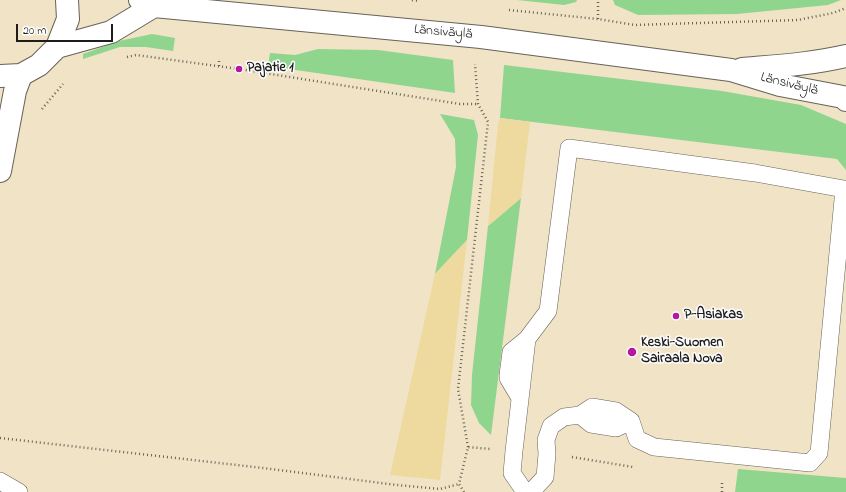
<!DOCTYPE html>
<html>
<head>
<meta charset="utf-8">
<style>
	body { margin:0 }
	#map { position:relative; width:846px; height:492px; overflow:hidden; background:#f1e3c6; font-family:"Indie Flower",sans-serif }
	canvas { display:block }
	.scale { position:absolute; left:16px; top:24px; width:97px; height:18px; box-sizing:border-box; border:2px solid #1c1c1c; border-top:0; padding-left:5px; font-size:12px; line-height:14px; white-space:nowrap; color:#1c1c1c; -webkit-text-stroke:3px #fff; paint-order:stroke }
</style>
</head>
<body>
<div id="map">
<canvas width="846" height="492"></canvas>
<div class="scale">20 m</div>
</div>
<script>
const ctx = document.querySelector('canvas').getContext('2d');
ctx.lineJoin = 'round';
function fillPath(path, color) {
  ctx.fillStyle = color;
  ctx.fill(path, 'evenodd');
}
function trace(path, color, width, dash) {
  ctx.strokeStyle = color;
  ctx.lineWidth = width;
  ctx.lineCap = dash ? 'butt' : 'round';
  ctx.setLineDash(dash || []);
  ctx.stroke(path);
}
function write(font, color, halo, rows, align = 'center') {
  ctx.font = font + ' "Indie Flower",sans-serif';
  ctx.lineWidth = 3;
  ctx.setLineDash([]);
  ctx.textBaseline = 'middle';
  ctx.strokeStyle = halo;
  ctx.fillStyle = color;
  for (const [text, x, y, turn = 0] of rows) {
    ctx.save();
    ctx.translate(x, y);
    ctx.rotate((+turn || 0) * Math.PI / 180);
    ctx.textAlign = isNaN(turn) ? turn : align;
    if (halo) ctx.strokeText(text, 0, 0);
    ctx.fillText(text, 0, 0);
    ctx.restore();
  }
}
fillPath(new Path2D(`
	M517 0H577L576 2 564 5Z
	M613 0H841L828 5 737 14 638 15 615 5Z
	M152 34 175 38 173 51 146 47H120L83 59V54L119 41Z
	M318 49 378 50 453 60 455 93 268 66 270 53 295 55Z
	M504 65 722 91 801 105 846 124V170L837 159 500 118Z
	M440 114 474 120 478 135 467 240 435 274 456 167 455 139Z
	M521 198 491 435 479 423 471 405 472 375 488 226Z
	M738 469 846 478V492H735Z`), '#8fd58e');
fillPath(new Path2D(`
	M500 118 530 122 521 198 488 226 498 124Z
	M467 240 440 480 390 475 435 274Z`), '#eeda9e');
const service = new Path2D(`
	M520 398 508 378V375L511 352 527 339
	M580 415 591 424 616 428 631 421
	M0 481 19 492
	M525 492 512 473 514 451 527 339 548 311 569 148 755 173 844 189 819 453 810 463 654 447 637 439 631 421 616 411 592 407 580 415 564 417 551 426 546 440 547 454 545 477 531 492`);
const minor = new Path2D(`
	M0 171 15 91 21 75`);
const secondary = new Path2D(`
	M140 0 154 6 481 37 731 70 780 85 843 97 846 100
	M57 47 111 32 154 6
	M742 69C777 66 812 64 846 56
	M0 76 21 75 39 65 57 47 68 19 67 0`);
trace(service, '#676258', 18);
trace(minor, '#676258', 24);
trace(secondary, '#676258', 24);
trace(new Path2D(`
	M412 0 419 1
	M509 10 598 19 635 25 798 20 833 13 846 8
	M598 19V0
	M127 57 136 55 239 69 460 104H478
	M219 66V59
	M42 109 63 84
	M0 438 263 468 397 485 440 489 459 484
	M468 447 458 389 488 122 478 104 475 64
	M572 457 633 467
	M464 492 459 484 468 447 490 449
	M722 492V481`), '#676258', 2.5, [1, 3]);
trace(service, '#fff', 17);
trace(minor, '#fff', 22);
trace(secondary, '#fff', 22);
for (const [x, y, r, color] of [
	[239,69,4,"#b5179e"],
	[676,316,4,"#b5179e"],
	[632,352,5,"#b5179e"]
]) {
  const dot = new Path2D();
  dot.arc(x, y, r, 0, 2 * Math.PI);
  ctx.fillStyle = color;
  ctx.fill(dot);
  trace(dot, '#fff', 1.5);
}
write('14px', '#1c1c1c', '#fff', [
	["Länsiväylä",443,33,5],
	["Länsiväylä",789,85,14]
]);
write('bold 14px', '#1c1c1c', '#fff', [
	["Pajatie 1",247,69],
	["P-Asiakas",684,316],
	["Keski-Suomen",641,344],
	["Sairaala Nova",641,360]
], 'left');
</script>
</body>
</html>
